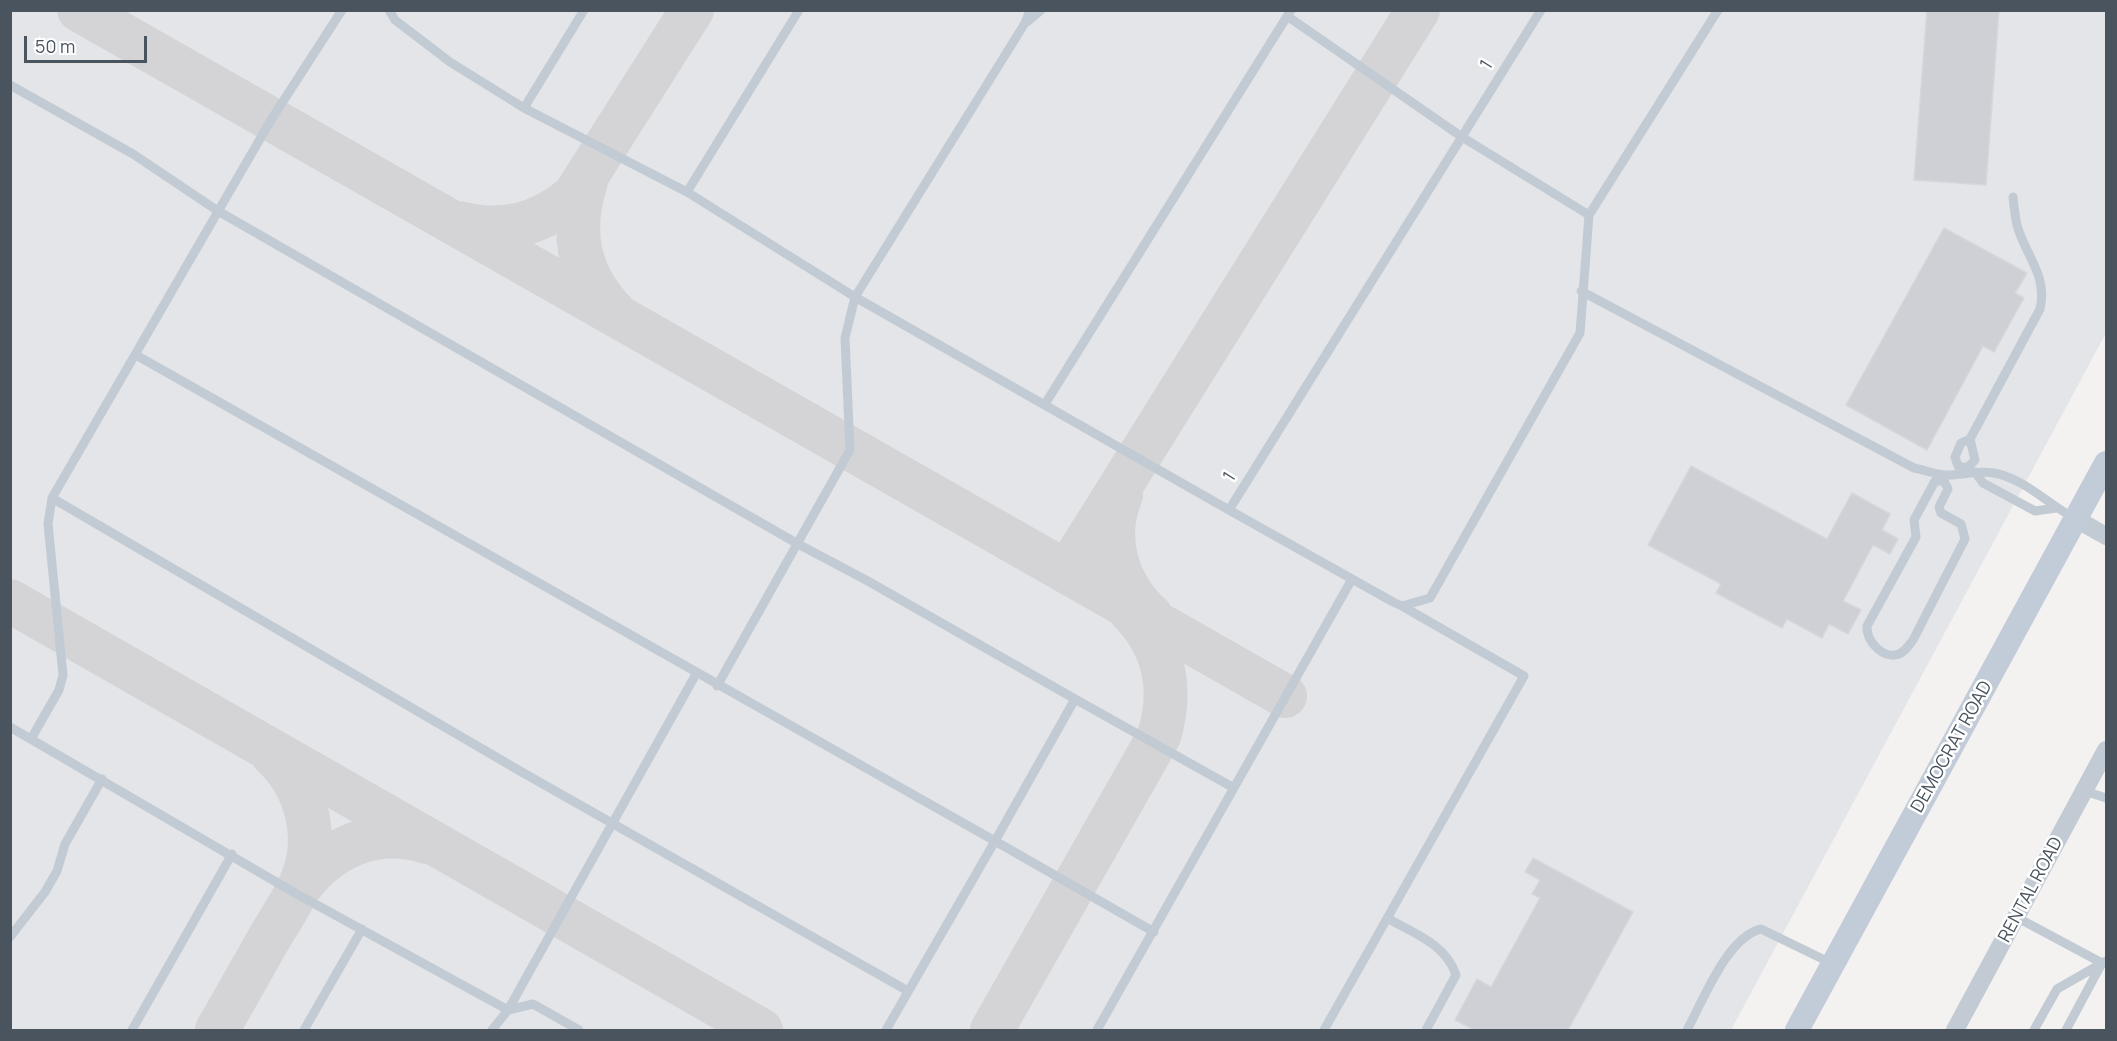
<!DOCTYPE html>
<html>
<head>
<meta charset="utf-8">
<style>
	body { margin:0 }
	#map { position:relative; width:2117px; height:1041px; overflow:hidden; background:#f4f1f1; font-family:Manrope,sans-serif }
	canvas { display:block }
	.frame { position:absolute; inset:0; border:12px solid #49545f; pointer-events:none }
	.scale { position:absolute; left:24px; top:36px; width:123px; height:27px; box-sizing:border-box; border:3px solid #49545f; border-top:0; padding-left:8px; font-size:18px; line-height:21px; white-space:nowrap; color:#49545f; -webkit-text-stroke:4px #fff; paint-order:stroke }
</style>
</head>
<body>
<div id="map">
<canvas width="2117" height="1041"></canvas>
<div class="frame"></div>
<div class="scale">50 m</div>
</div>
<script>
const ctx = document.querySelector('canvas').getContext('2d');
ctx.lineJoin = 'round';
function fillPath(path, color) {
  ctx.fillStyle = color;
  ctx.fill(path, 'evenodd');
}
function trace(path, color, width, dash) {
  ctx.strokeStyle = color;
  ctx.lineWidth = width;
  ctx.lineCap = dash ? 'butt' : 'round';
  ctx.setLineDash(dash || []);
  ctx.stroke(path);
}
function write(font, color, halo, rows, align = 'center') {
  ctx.font = font + ' Manrope,sans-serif';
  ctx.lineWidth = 5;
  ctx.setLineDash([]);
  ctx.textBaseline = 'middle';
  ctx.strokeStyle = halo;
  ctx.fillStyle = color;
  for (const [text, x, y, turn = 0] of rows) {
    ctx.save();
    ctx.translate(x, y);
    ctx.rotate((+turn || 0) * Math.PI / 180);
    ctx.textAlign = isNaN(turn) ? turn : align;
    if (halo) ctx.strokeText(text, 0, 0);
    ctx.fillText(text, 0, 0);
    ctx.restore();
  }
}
fillPath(new Path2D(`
	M10 11H2106V333L1731 1030H11Z`), '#e3e5e9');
trace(new Path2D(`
	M79 10 1285 696
	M586 182C570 231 578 274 614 312
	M459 223C504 234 539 225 574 196L692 10
	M1121 495C1103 538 1117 585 1151 616
	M1067 572 1418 10
	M10 601 761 1030
	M298 890C328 847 376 826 427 842
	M217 1030C234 1001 250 972 267 942 279 921 294 900 302 880 320 837 306 785 272 754
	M992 1030 1159 736C1173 690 1165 646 1130 611`), '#d4d4d6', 44);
const building = new Path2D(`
	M1927 10H1999L1986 185 1914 180Z
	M1944 228 2027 273 2015 293 2024 298 1994 352 1983 346 1927 450 1846 405Z
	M1691 466 1827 539 1852 493 1890 514 1882 530 1898 539 1890 554 1873 545 1843 601 1861 610 1848 634 1829 624 1822 638 1787 619 1782 628 1716 593 1721 584 1648 545Z
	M1533 858 1633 912 1568 1030H1474L1455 1020 1477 979 1491 987 1540 898 1532 894 1540 880 1525 872Z`);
fillPath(building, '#ced0d6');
trace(building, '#d5d7dd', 1.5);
trace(new Path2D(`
	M389 10 395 20 450 62 524 108 687 192
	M799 10 687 192 855 297 1229 510
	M1541 10 1229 510 1393 602 1402 606 1430 598 1580 333 1589 215
	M1287 16 1462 137 1589 215 1718 10
	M1027 22 1041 10
	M10 85 133 154 218 211 798 544 866 580 1075 699 995 841 1154 932
	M524 108 584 10
	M1581 291 1914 468C1925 470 1939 476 1950 475 1969 474 1986 469 2005 476 2031 485 2051 506 2076 519
	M136 355 995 841 886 1030
	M1045 404 1291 10
	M1970 439 2040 309C2048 275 2025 255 2017 225 2015 216 2014 206 2013 197
	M1970 439 1975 460 1967 468 1958 466 1955 457 1961 443Z
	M1975 472 1983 483 2035 511 2056 508
	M1935 481H1944L1948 489 1939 507 1941 513 1961 524 1965 539 1913 640C1909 645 1905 652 1899 654 1883 660 1866 641 1867 626L1916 537 1914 520Z
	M52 498 520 771 908 991
	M717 686 850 450 845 338 855 297 1025 23 1030 10
	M1075 699 1234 788
	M10 727 295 893 508 1010 492 1030
	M31 739 59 690 63 675 48 524 52 498 271 120 342 10
	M2085 791 2106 798
	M2016 917 2102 963
	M1387 918C1415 934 1446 944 1456 975L1426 1030
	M10 937 45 892 57 871 65 844 102 779
	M508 1010 696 674
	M508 1010 533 1004 579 1030
	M132 1030 232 854
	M304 1030 362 929
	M1097 1030 1352 579
	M1324 1030 1524 676 1402 606
	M1687 1030C1703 1001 1727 937 1761 929L1831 963
	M2034 1030 2057 989 2106 961
	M2066 1030 2102 963`), '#c2cbd3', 9);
trace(new Path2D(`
	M2076 519 2106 536
	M1955 1030 2106 750`), '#c2cbd3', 18);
trace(new Path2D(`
	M1797 1030 2106 463`), '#c2ccd8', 24);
write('18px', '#49545f', '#fff', [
	["1",1487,65,-58],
	["1",1230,477,-58],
	["DEMOCRAT ROAD",1952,747,-61],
	["RENTAL ROAD",2031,890,-62]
]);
</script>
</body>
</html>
